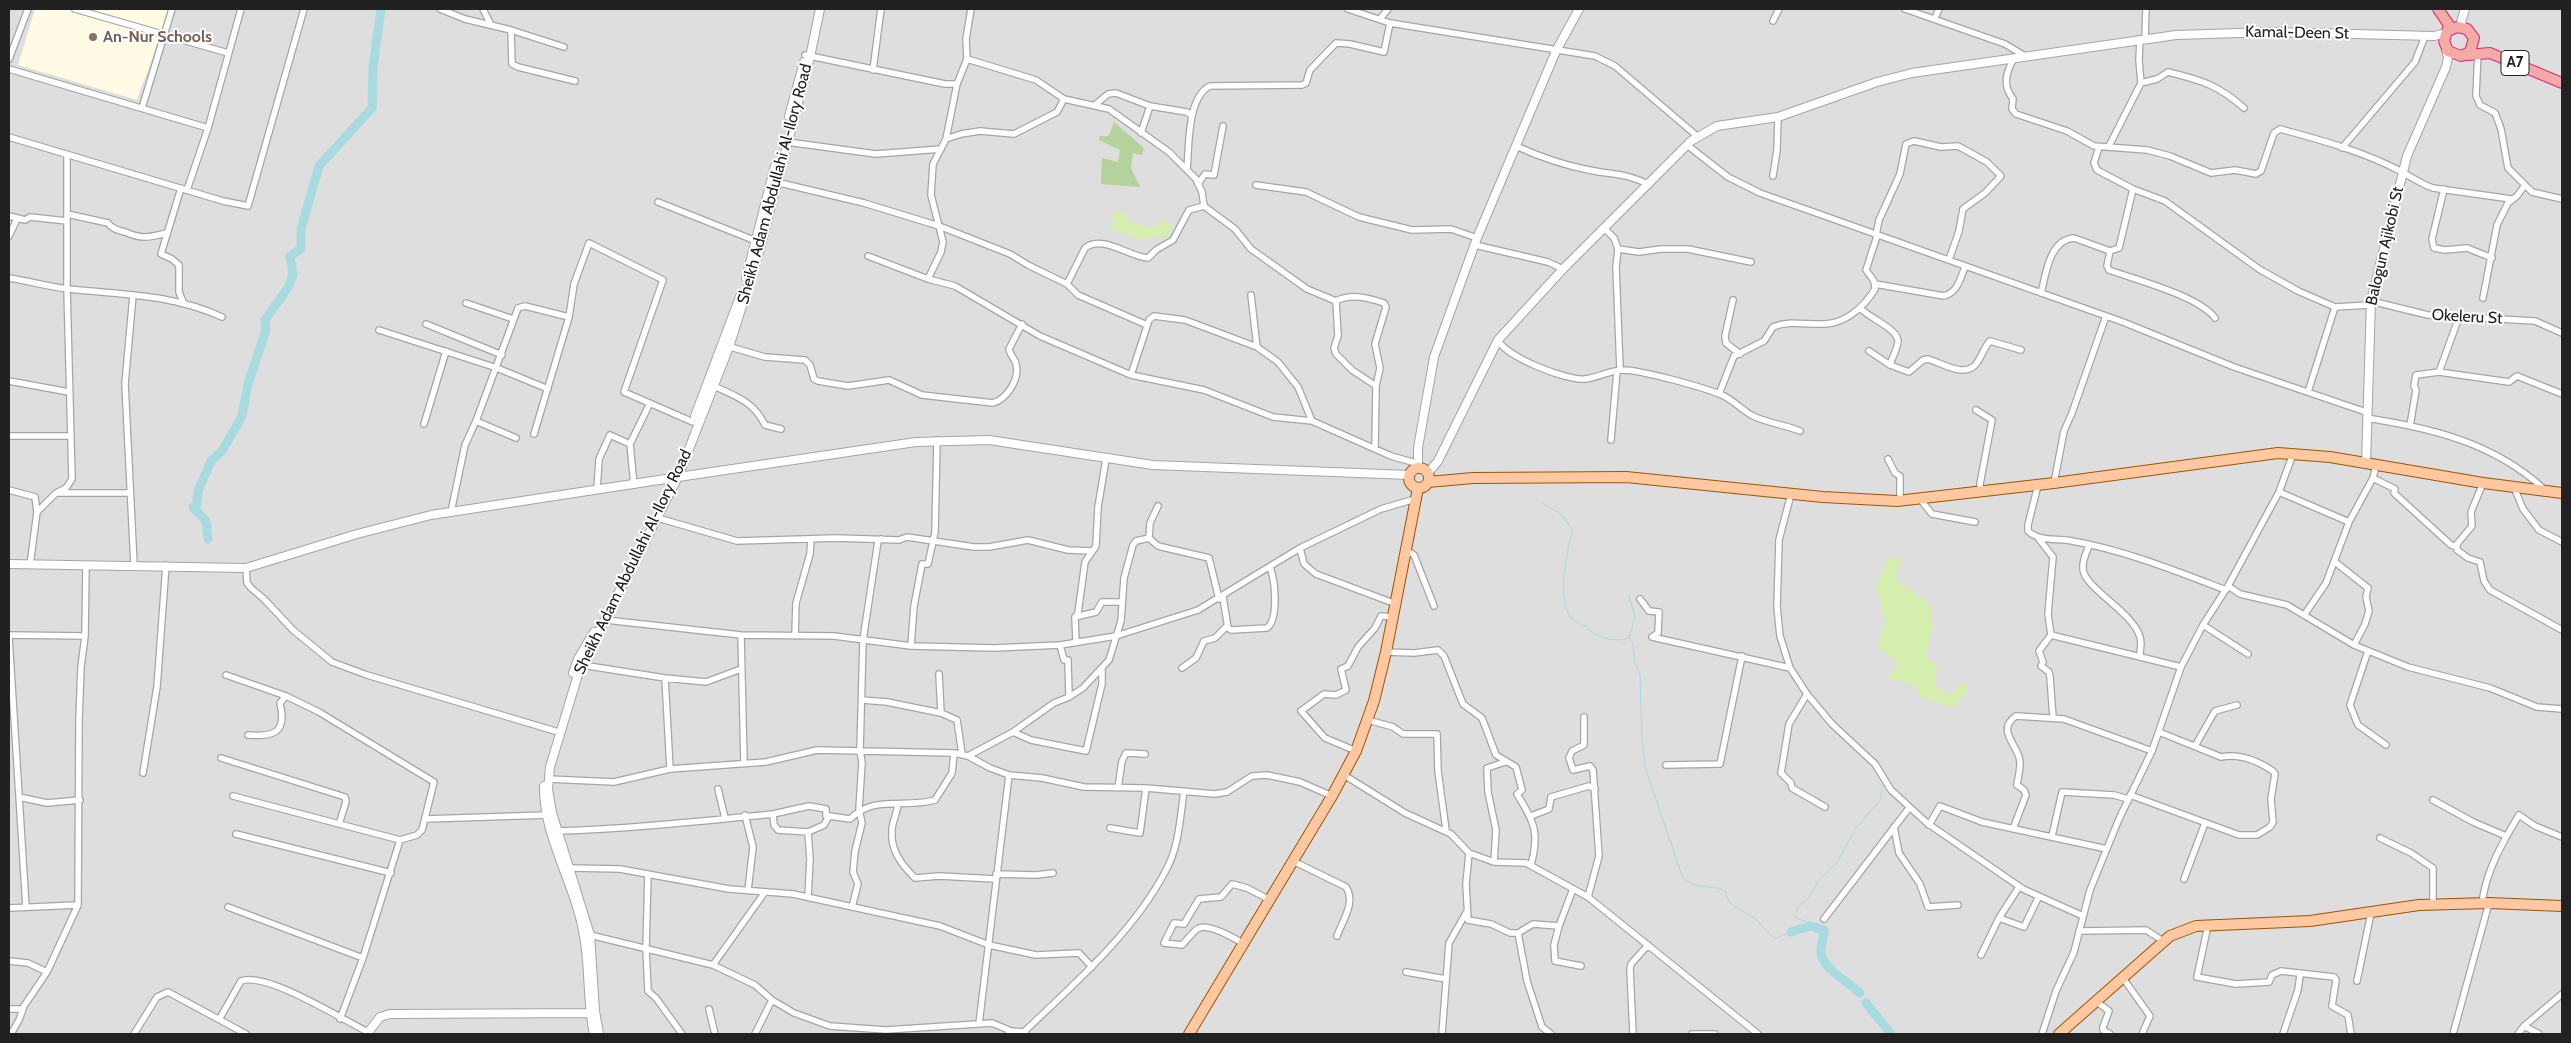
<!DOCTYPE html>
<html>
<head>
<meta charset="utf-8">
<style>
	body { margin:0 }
	#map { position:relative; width:2571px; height:1043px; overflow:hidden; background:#f2ede8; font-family:Cabin,sans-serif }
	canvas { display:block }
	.frame { position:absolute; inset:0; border:10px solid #212121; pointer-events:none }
</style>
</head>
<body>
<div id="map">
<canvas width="2571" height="1043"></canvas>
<div class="frame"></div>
</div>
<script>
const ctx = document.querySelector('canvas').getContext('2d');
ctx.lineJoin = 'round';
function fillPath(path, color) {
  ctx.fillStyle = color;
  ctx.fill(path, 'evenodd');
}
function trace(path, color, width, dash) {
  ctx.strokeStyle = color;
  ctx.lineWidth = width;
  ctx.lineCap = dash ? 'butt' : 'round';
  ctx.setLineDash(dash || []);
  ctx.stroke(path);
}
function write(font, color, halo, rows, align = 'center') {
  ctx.font = font + ' Cabin,sans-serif';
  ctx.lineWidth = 4;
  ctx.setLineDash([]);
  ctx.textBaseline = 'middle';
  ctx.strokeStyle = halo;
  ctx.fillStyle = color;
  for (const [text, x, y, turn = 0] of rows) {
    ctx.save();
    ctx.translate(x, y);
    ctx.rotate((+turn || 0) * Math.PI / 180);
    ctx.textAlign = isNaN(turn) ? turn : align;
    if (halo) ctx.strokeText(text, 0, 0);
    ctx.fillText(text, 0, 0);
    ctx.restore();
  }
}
fillPath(new Path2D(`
	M9 9H2562V1034H9Z`), '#dfdede');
fillPath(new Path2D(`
	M35 9H170L137 100 18 65Z`), '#fffbe4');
fillPath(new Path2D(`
	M1115 210 1128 214 1127 220 1153 229 1160 221 1172 224 1169 237H1148L1147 242 1111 229Z
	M1888 557 1900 559 1896 579 1930 605 1933 628 1925 656 1937 665 1934 684 1951 696 1962 681 1968 689 1953 708 1918 696 1917 685 1886 679 1898 664 1877 646 1885 622 1879 595 1875 591Z`), '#d5edad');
fillPath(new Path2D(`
	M1114 122 1144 148 1142 155 1133 153 1131 168 1140 187 1101 184 1102 158 1118 162 1120 150 1099 140 1100 136H1109Z`), '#b3d29c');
trace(new Path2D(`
	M1542 503 1561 514 1572 529C1573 535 1570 538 1569 544 1565 567 1553 621 1586 626 1595 638 1616 643 1629 638
	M1629 596 1635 617 1629 638 1633 644 1635 663 1640 675 1642 737 1645 767 1683 879C1697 890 1712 883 1726 892 1728 910 1748 911 1758 921 1765 928 1766 934 1776 938L1791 932
	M1815 926 1795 917 1798 907 1808 899 1819 880 1838 861 1855 829 1880 801 1883 787 1880 784`), '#a7dbe0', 1);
trace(new Path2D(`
	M208 539 206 521 193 507 197 504 198 491 211 461 222 451 242 416 248 384 266 330 265 320 289 286 293 274 290 256 301 249V229L319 166 372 108 373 67 381 9
	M1791 932 1810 926 1824 930C1824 938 1820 946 1821 954 1824 969 1848 982 1860 993
	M1866 1003 1891 1034`), '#a7dbe0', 9);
const minor = new Path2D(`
	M75 9 228 53
	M440 9 465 19 511 30 564 47
	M483 9 491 25
	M1348 9 1390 23 1595 56 1615 66 1697 136
	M1905 9 2005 44 2025 56
	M1935 18 1939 9
	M1380 19 1388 9
	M1773 21 1779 9
	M511 30 512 64 518 67 575 81
	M2145 38 2146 9
	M2140 39 2139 60 2141 83
	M2478 52 2476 96 2480 105 2495 113 2501 129 2508 168 2532 192 2562 199
	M805 55 945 84H957L967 59 1036 80 1064 99 1109 109 1169 152 1196 179 1202 192 1204 206 1235 229 1251 249 1307 289 1336 301 1338 336 1334 348 1336 354 1352 370 1376 386 1375 449
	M2014 58C2006 73 2002 85 2013 99L2012 109 2016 114 2067 131 2094 146 2147 150 2170 156 2211 173 2235 170 2256 174 2261 171 2274 133 2280 129C2321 140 2365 152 2402 172 2413 178 2421 184 2433 188L2511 199
	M9 59 28 9
	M967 59 966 39 971 9
	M9 69 208 128
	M873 70 881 9
	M1096 104 1108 94 1116 93 1150 106 1187 112 1192 116
	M142 108 172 9
	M1141 133 1150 106
	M9 137 223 201 248 206 304 9
	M946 139 961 134 980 131 1014 134 1057 112 1064 99
	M787 142 876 154 941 149
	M1687 145 1728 177 1760 193 2123 322 2234 367 2366 412
	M1516 146C1540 157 1563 165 1589 170 1611 175 1629 173 1649 185
	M2109 146 2141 83 2157 79 2168 72C2201 80 2218 85 2244 108
	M2099 147 2094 163 2097 170 2133 189 2165 201 2259 269 2298 291 2335 307 2370 305
	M2342 148 2415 62 2425 36
	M1187 170C1189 147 1187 97 1210 86L1302 85 1306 83 1310 70 1336 43 1350 44 1384 52 1390 23
	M1773 176 1777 150 1778 117
	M776 182 864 203 939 226 1010 254 1028 265 1067 284 1078 295 1147 325
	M1198 184 1205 174 1214 175 1223 126
	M1256 185 1306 192 1359 217 1412 230 1451 229 1477 238
	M181 188 161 254 172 259 179 265V292L183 302
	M2444 189 2432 239 2434 248 2445 250 2467 248 2492 258
	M187 190 208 128 241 9
	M658 202 756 241
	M67 214 108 223C112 229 118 230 125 232 144 240 149 237 167 233
	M9 216 25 220 30 217 67 221
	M1605 229 1614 238 1618 249 1616 267 1620 369
	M1876 235 1879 220 1900 174 1906 144 1914 141 1941 147 1958 146 1987 162 2001 176 1985 193 1963 209 1959 231 1949 260
	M9 236 17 219
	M1475 245 1548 262 1563 269
	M1618 249 1639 252 1661 249H1688L1751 262
	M2110 251 2107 266 2109 270C2136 280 2199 296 2215 318
	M868 256 928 279 955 286 1040 336 1131 375 1204 390 1273 417 1312 421 1391 456 1419 464
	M9 278C29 281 49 287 69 289 122 295 173 294 222 317
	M928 279 941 252 943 242 931 195 933 164 946 139 957 84
	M1067 284 1085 248C1103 234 1129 257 1148 258L1156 250 1173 240 1189 210 1204 206
	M1875 284 1944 296C1958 292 1960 279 1965 267
	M2041 293C2046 274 2049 240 2074 238L2110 251 2119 248 2133 189
	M133 295 125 384 134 565
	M1251 295 1257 347 1278 362 1298 387 1312 421
	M2483 298 2497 225 2508 203 2517 196 2525 185
	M1733 300 1725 336 1726 343 1740 354
	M1336 301C1351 293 1369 298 1384 303L1386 307 1375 344 1380 368 1376 386
	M2371 301 2428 315 2535 321 2562 333
	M466 303 513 319
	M1860 308C1869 318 1899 329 1898 342 1897 349 1892 358 1890 365
	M426 324 502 355
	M379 330 497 368 548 389
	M1498 340C1506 357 1567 381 1585 379 1597 378 1611 370 1622 370 1642 370 1702 387 1722 395 1733 400 1742 410 1753 416 1768 423 1785 425 1800 431
	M727 346 765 357 805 360 810 365 814 379 818 381 848 386 889 380 922 395 993 403C1007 399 1020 379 1016 364 1015 359 1010 355 1009 349L1022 324
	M1869 351 1890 365 1909 372 1923 360 1928 359C1944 364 1968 380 1978 361 1982 355 1985 346 1990 341L2021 350
	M2439 372 2509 382 2517 376 2562 394
	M1131 375 1149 320 1154 316 1185 320 1257 347
	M9 381 69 392
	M714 386C737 397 753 401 765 425L781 429
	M2308 392 2335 307
	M1719 394 1734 356 1764 341 1773 327C1790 320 1807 325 1825 324 1846 323 1864 307 1875 289L1874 281 1866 270 1877 236
	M1976 410 1992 420 1980 484 1981 492
	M2366 418C2432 428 2494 443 2544 489
	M476 421 516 438
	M424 424 446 351
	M2410 426 2416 390 2414 386 2416 375 2439 372 2459 317
	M534 434 569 317 574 284 589 243 663 280 624 392 693 422
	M9 436H71
	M1611 440 1617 371
	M1888 459 1895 473 1900 476V501
	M2376 465 2373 478 2395 489 2394 493 2451 545 2456 547
	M2054 483 2064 431 2072 413 2106 316
	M2483 483 2471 512 2472 526 2457 544V550L2468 558 2480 562 2484 581 2490 590 2562 630
	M634 485 630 444 650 403
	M2038 485 2028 525V531C2040 542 2056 538 2072 541 2124 550 2176 571 2226 590
	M2514 487 2523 509 2539 530 2562 542
	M9 490 35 497 37 512 30 565
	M597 490 599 459 610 435 630 444
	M2279 492 2349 522 2326 583 2305 614
	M58 493H130
	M1791 494 1779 540 1777 607 1780 636 1790 668 1807 694 1832 724 1875 764 1891 790 1927 823 2023 889 2083 916
	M1920 499 1932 514 1975 522
	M37 512 56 493 66 488 72 479 67 289V156
	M451 512 465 445 476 421 518 308 525 306 569 317
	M658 518 737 541 836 538 899 540 907 537 974 547H989L1028 540 1068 550 1091 551
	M2349 522 2373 478
	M1149 538 1150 523 1158 506
	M2039 539 2053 557 2048 614 2051 635 2039 651 2043 662 2041 666 2049 672 2050 677 2053 718
	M2089 546C2086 553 2082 561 2083 569 2084 588 2133 612 2140 637 2142 643 2140 650 2140 656
	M1300 548 1304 564 1316 574 1396 604
	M1406 550 1414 555 1434 606
	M2335 562 2368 588 2366 597 2369 611 2365 624 2354 645
	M246 568 247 583 251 588 264 599 293 630 332 662 367 675 555 731
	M2228 586 2240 594 2287 605 2354 645 2408 667 2490 688 2537 707 2562 709
	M1223 597 1228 628 1231 630 1267 628C1279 619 1275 580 1270 567
	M1640 599 1649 611 1659 612 1658 633 1652 637 1790 668
	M1075 617 1096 612 1102 602H1122
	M606 620 741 635 834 636 911 646 994 648 1060 645 1116 636 1198 610 1300 548 1381 509 1415 499
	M2203 625 2248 654
	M9 635 85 636
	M741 635 744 763
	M2051 635 2181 667
	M795 636 796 603 810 554 811 539
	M9 637 26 907
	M1076 642 1075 617 1078 613 1085 562 1096 546 1098 507 1106 459
	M1060 645 1064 660H1068L1069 697
	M911 646 914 606 922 564H928L935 532 937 440
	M2368 651 2350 705 2358 725 2386 745
	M1386 652 1414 653 1438 650 1444 656 1463 704 1482 718 1496 755 1516 767 1522 790 1517 794C1534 822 1540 832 1531 865
	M582 665 665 678 670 769
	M1182 668 1196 658 1204 641 1215 638 1227 626
	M939 674 941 713 957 720 962 754
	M226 675 286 696 319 712 434 782 422 830 417 835 400 840 233 796
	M665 678 706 682 741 669
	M1807 694 1789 724 1781 773 1791 783 1792 788 1825 807
	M862 700 887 702 941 713
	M1584 717V745L1572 751 1569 758 1573 770 1590 766 1593 770 1599 856 1588 897
	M1368 720 1393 727 1403 734H1437L1438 771 1446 830
	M1013 732 1031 740 1086 751 1102 684V668
	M248 735C274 737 287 733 280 703L286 696
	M2195 746 2215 711 2237 705
	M1356 751 1325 738 1301 711 1324 694 1336 695 1346 690 1341 669 1348 666 1358 647 1375 628 1381 616 1393 617
	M968 756 1013 732 1054 703 1069 697 1083 688 1109 660 1121 621 1124 578 1133 545 1136 541 1149 538 1158 546 1209 558 1219 599
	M221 758 345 797 346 802 339 824
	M1666 765 1720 764 1742 656
	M143 773 157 687 166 565
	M1344 775 1405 813 1451 834 1469 853 1494 862 1526 863 1588 897 1758 1034
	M548 779 614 782 670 769 766 762 817 750 954 753 968 756 990 768 1009 775 1042 778 1084 787 1146 788 1215 794 1227 792 1252 776 1267 775 1300 782 1332 796
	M1118 788 1122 761 1126 753 1145 754
	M718 789 725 818
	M2130 795 2239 835H2257L2270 827 2273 822 2271 799 2275 774 2273 771C2258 761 2240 753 2221 757L2159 732
	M19 797 47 803 80 800
	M2433 800 2473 822 2506 836
	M898 804C897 814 892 822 892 830 890 851 902 865 915 878L939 876 996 879
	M773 814 809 806 826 809V816H829
	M745 815 753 847 748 890
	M1531 816 1549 809 1551 797 1589 786 1595 789
	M426 819 547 815
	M1929 825 1940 806 1982 822 2107 849
	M1894 827 1899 853 1920 884 1928 907 1958 905
	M1110 828 1140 833 1146 788
	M2013 829 2026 795 2024 790 2017 785C2018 777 2022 765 2019 757 2015 743 1997 729 2016 716L2064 719 2152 751
	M558 831C630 829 702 821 773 814L774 825 778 830 808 832 824 825 829 816 850 819C875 794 904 809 935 800L952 773 954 753
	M808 832 810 859 808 897
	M236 834 391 873
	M2052 836 2062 792 2114 795 2128 799
	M2380 838 2411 853 2433 868V904
	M1469 853 1466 884 1468 920 1491 924 1510 933H1518L1533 924 1559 926 1573 889
	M1293 861 1346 887C1356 902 1343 920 1337 936
	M1494 862 1496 830 1488 792 1487 768 1505 762
	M571 868 620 869 729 889 793 894 940 926 989 945 1036 955 1079 953 1092 967
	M648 874 646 948 648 991 656 998 682 1034
	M996 874 1036 875 1053 873
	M2184 879 2205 823
	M2482 903C2486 871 2502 843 2519 815L2535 826 2562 837
	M228 907 363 958
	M852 907 858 884 853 872 855 851 862 823 859 809 862 762 860 751 863 640 878 541 881 539
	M9 908 78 905
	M1999 918 2024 927 2039 896
	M1824 919 1909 808
	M2208 925 2197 977 2236 984 2269 982 2272 975 2281 971 2334 977 2336 980 2332 1006 2348 1015 2351 1034
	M1559 926 1554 945 1555 961 1581 966
	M2079 931 2146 930 2163 941
	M1518 933 1527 981 1542 1027 1551 1034
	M590 935 713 965 755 985 772 1000 794 1013 830 1026 886 1030 992 1023 1011 1031
	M1164 943 1174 923 1184 924 1199 899 1221 897 1232 884 1247 888 1270 900
	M1164 943 1182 945C1187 940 1193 931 1199 928 1210 924 1234 938 1244 944
	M1981 955 1999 918 2019 887
	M9 961 28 963 47 972
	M713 965 765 892
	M1406 972 1446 979
	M2123 978 2150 1016 2142 1034
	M2357 981 2371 913
	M2097 1002 2109 1011 2103 1027V1030L2110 1034
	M9 1009H22
	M709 1009 715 1034
	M220 1018 241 981C266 971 343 1020 368 1032
	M340 1019 363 958 400 840
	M979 1024 1009 775
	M2524 1026 2539 1034
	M1024 1032C1073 985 1133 933 1165 872 1179 848 1180 818 1184 791
	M11 1034 19 1020 24 1006 47 972 78 905 79 719 81 667 85 636 86 565
	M134 1034 157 997 168 992 246 1034
	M755 1034 772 1000
	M1008 1034 1011 1031 1024 1032 1026 1034
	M1442 1034 1449 943 1466 913
	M1633 1034 1630 969 1631 964 1648 945
	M1692 1034H1715
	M2042 1034 2056 991 2074 952 2090 890 2119 819 2152 751 2181 667 2203 625 2228 586 2279 492 2293 454
	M2283 1034 2298 990 2300 975
	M2453 1034 2489 903
	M2518 1034 2524 1026 2562 994`);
const tertiary = new Path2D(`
	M2463 27 2461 22 2465 9
	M789 116 804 62
	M746 278 775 166
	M695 416 741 294
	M2366 464 2371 301 2407 156 2446 67 2448 57 2446 49
	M1418 468V448L1434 357 1477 238 1556 51 1579 9
	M1428 473 1438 461 1498 340 1563 269 1691 141 1717 126 1778 117 1877 82 1912 73 2176 35 2271 32 2434 36 2447 33
	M678 477 916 442 989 440 1153 465 1409 475
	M9 564 246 568 357 534 431 515 672 478
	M573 673 578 659 594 632
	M544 786C543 837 576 885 584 936 590 968 587 1002 594 1034
	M367 1034 380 1017 390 1014 590 1013
	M599 1034 595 1011 590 935 552 813 548 789 550 767 580 668 678 477 729 347 759 252 810 57 820 9`);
const primary = new Path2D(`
	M1409 478a10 10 0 1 1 20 0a10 10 0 1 1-20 0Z
	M1428 482 1473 478 1626 477 1823 497 1897 501 2054 483 2278 453 2330 457 2483 483 2562 493
	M1189 1034 1332 796 1356 751 1374 701 1386 652 1418 488
	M2059 1034 2170 936 2196 926 2310 921 2419 905 2489 903 2562 906`);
const trunk = new Path2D(`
	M2438 9 2449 25 2444 41 2448 51 2461 56 2470 52 2474 38 2467 29 2457 27 2448 31
	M2467 55 2490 53 2562 83`);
trace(minor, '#a5a5a5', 8);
trace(tertiary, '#a5a5a5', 10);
trace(primary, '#9f5400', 12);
trace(trunk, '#e1247f', 12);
trace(minor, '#fff', 5.5);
trace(tertiary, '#fff', 8);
trace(primary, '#ffc8a0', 10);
trace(trunk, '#f4aba6', 10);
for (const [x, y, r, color] of [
	[93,37,5,"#8d6e63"]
]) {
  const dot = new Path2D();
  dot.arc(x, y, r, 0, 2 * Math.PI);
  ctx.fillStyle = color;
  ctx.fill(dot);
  trace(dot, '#fff', 2);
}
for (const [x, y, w] of [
	[2515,63,28]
]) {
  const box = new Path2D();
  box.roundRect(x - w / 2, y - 12.5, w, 25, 4);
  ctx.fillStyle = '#fff';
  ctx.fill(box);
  trace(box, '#212121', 1);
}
write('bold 15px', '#212121', null, [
	["A7",2515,63]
]);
write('16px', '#212121', '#fff', [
	["Kamal-Deen St",2297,33,1],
	["Sheikh Adam Abdullahi Al-Ilory Road",775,184,-75],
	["Balogun Ajikobi St",2385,246,-77],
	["Okeleru St",2467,317,3],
	["Sheikh Adam Abdullahi Al-Ilory Road",633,562,-64]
]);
write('bold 16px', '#785e54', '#fff', [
	["An-Nur Schools",103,37]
], 'left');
</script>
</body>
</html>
